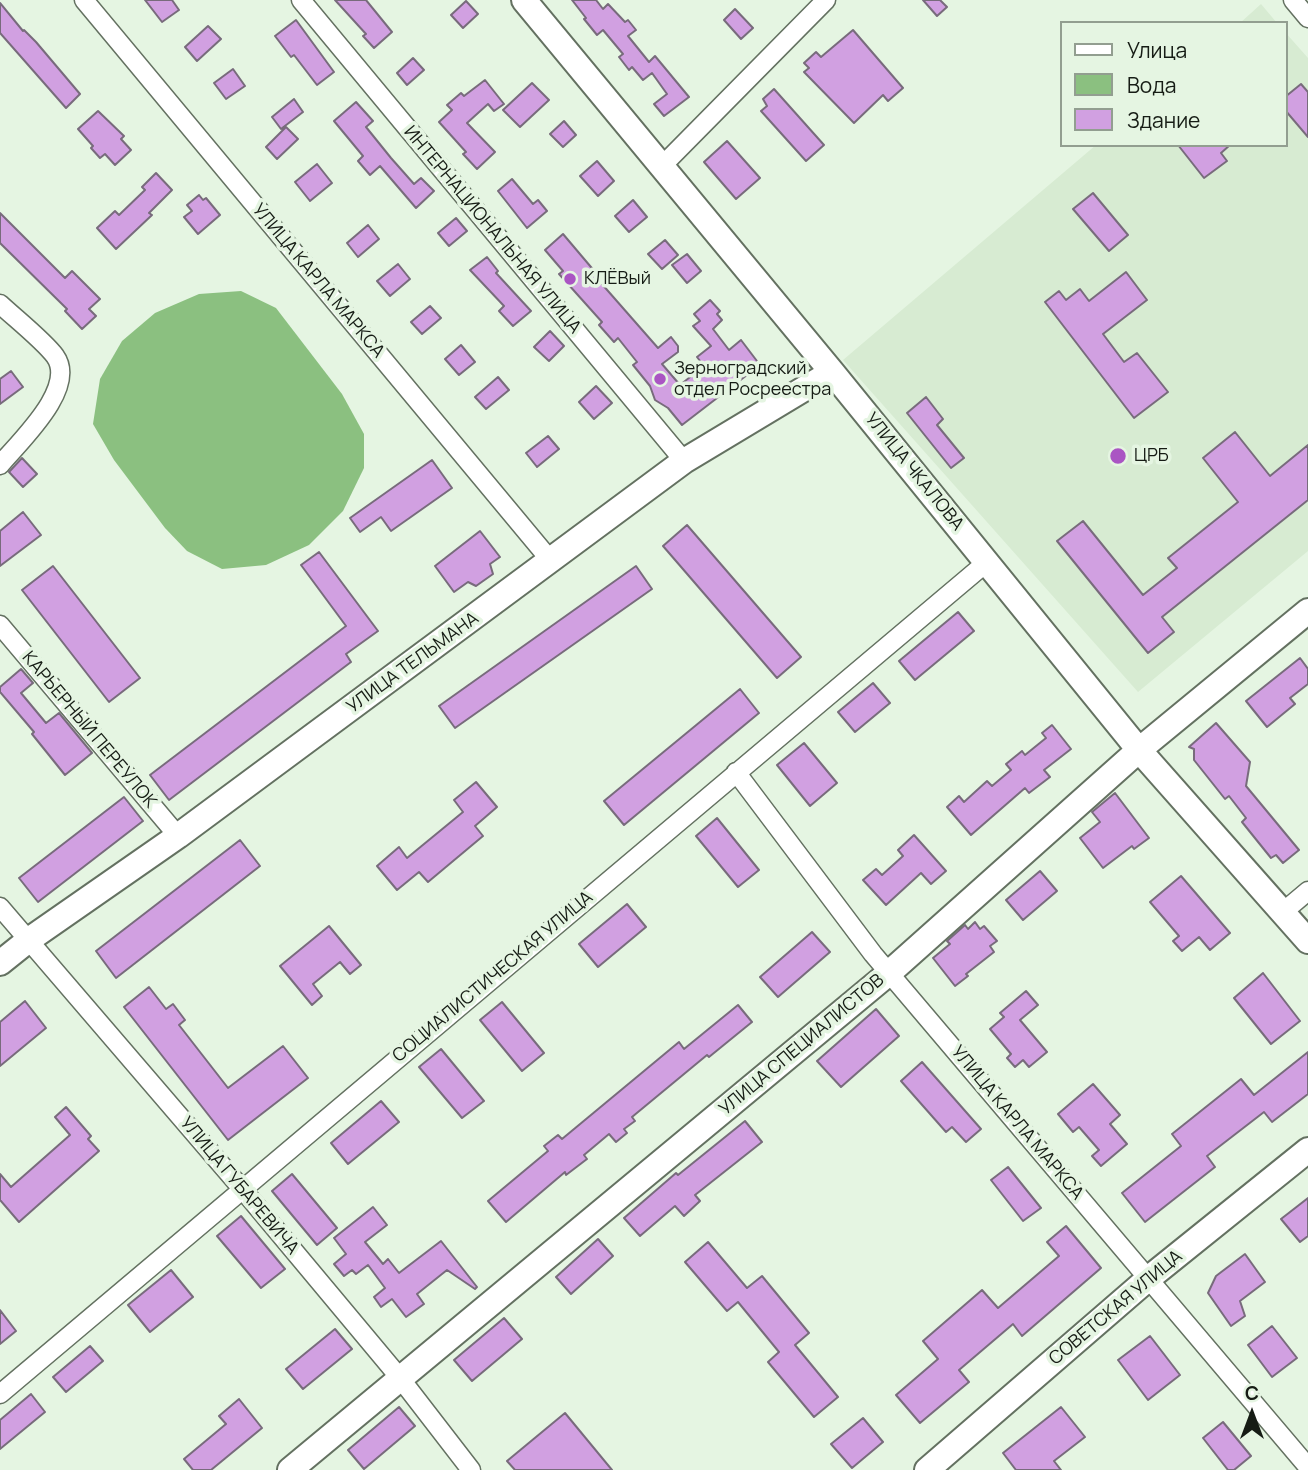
<!DOCTYPE html>
<html>
<head>
<meta charset="utf-8">
<style>
	body { margin:0 }
	#map { position:relative; width:1308px; height:1470px; overflow:hidden; background:#e5f5e2; font-family:Manrope,sans-serif }
	canvas { display:block }
	.legend { position:absolute; left:1060px; top:21px; width:228px; height:126px; box-sizing:border-box; background:#e5f5e2; border:2px solid #929e90; margin:0; padding:9px 12px; list-style:none; font-size:21px; color:#161c15 }
	.legend li { display:flex; align-items:center; gap:14px; height:35px }
	.legend b { width:35px; border:2px solid #929e90 }
	.north { position:absolute; left:1217px; top:1379px; width:70px; height:70px; -webkit-text-stroke:5px #e5f5e2; paint-order:stroke; rotate:0deg; font-size:19px; font-weight:700; line-height:28px; text-align:center; color:#161c15 }
	.north::after { content:''; display:block; margin:auto; width:24px; height:32px; background:#161c15; clip-path:polygon(50% 0,100% 100%,50% 72%,0 100%) }
</style>
</head>
<body>
<div id="map">
<canvas width="1308" height="1470"></canvas>
<ul class="legend">
<li><b style="height:9px;background:#fff"></b>Улица</li>
<li><b style="height:19px;background:#8bc080"></b>Вода</li>
<li><b style="height:19px;background:#d1a0e1"></b>Здание</li>
</ul>
<div class="north">С</div>
</div>
<script>
const ctx = document.querySelector('canvas').getContext('2d');
ctx.lineJoin = 'round';
function fillPath(path, color) {
  ctx.fillStyle = color;
  ctx.fill(path, 'evenodd');
}
function trace(path, color, width, dash) {
  ctx.strokeStyle = color;
  ctx.lineWidth = width;
  ctx.lineCap = dash ? 'butt' : 'round';
  ctx.setLineDash(dash || []);
  ctx.stroke(path);
}
function write(font, color, halo, rows, align = 'center') {
  ctx.font = font + ' Manrope,sans-serif';
  ctx.lineWidth = 7;
  ctx.setLineDash([]);
  ctx.textBaseline = 'middle';
  ctx.strokeStyle = halo;
  ctx.fillStyle = color;
  for (const [text, x, y, turn = 0] of rows) {
    ctx.save();
    ctx.translate(x, y);
    ctx.rotate((+turn || 0) * Math.PI / 180);
    ctx.textAlign = isNaN(turn) ? turn : align;
    if (halo) ctx.strokeText(text, 0, 0);
    ctx.fillText(text, 0, 0);
    ctx.restore();
  }
}
fillPath(new Path2D(`
	M1261 4 1277 23H1240Z
	M1285 32 1308 58V551L1138 692 843 360 1096 145H1285Z`), '#d7ebd2');
fillPath(new Path2D(`
	M241 291 276 308 342 394 364 434V468L343 511 309 545 266 565 222 569 187 551 165 528 114 460 93 424 100 379 122 341 155 313 199 294Z`), '#8bc080');
const building = new Path2D(`
	M145 0H172L179 10 162 22Z
	M335 0H366L392 32 374 48 363 36 366 34Z
	M572 0H596L603 9 608 4 625 22 628 20 636 30 628 36 649 62 655 56 689 97 664 116 654 104 667 94 652 73 643 80 632 67 629 70 619 57 623 54 603 30 597 35 584 19 586 18Z
	M923 0H940L947 7 937 16Z
	M466 1 478 14 463 28 451 15Z
	M0 3 23 31 24 30 36 42 80 94 66 108 0 33Z
	M735 9 753 28 741 39 724 20Z
	M296 20 334 72 317 85 294 55 291 57 275 36Z
	M208 26 221 39 197 61 185 47Z
	M853 30 903 88 888 101 883 95 854 123 804 72 809 68 804 63 816 52 821 57Z
	M413 58 424 70 407 85 397 73Z
	M233 69 245 86 226 99 214 83Z
	M485 80 504 104 494 111 488 104 467 123 495 152 477 169 463 154 466 152 439 122 452 110 447 105 461 93 464 96Z
	M532 83 549 100 520 127 503 110Z
	M1301 84 1308 92V137L1285 110V97Z
	M774 89 824 145 806 161 761 111 767 106 763 99Z
	M294 99 303 112 281 129 272 117Z
	M356 102 373 121 366 127 391 158 414 184 421 178 434 191 416 208 380 166 370 175 358 161 363 156 334 121Z
	M98 111 124 136 121 139 131 150 115 165 105 154 100 158 91 148 93 146 78 129Z
	M564 121 576 135 563 147 550 134Z
	M286 127 298 139 277 159 266 147Z
	M727 141 760 178 736 199 704 162Z
	M1178 145H1230L1221 153 1227 161 1204 178Z
	M597 161 614 181 598 196 580 176Z
	M317 164 332 183 310 201 295 182Z
	M156 173 172 190 149 213 152 215 116 249 97 228 115 211 119 215 145 190 142 187Z
	M512 179 533 204 538 200 547 211 527 228 498 191Z
	M1093 193 1128 235 1109 251 1073 209Z
	M199 195 203 200 206 198 220 215 198 234 184 217 192 211 187 205Z
	M633 200 647 217 629 232 615 216Z
	M0 213 65 278 72 271 100 299 89 309 96 316 82 329 65 311 67 309 0 243Z
	M456 218 467 231 449 246 438 233Z
	M368 225 379 239 358 257 347 243Z
	M563 234 596 273 594 275 658 348 671 337 678 346V352L662 364 680 385 704 366 697 357 711 346 693 326 700 321 694 314 710 300 720 311 717 314 722 320 713 329 729 350 741 340 760 365 682 425 668 408 655 400 650 386 633 365 637 362 618 338 614 342 599 325 602 322 559 274 563 271 545 250Z
	M665 240 678 255 662 269 648 254Z
	M687 254 701 271 687 283 672 265Z
	M487 257 498 271 496 273 531 311 513 326 499 311 504 306 470 270Z
	M398 264 410 279 390 296 377 281Z
	M1126 272 1147 300 1103 334 1124 362 1137 353 1168 392 1134 418 1045 302 1059 291 1066 300 1080 289 1089 301Z
	M430 306 441 318 422 334 411 322Z
	M550 331 564 346 549 361 534 347Z
	M461 345 475 362 459 375 445 359Z
	M11 371 23 387 0 404V379Z
	M498 377 509 390 486 409 475 397Z
	M596 386 612 403 594 419 579 402Z
	M926 397 943 419 937 425 964 458 951 468 907 413Z
	M1235 432 1270 476 1308 445V500L1162 617 1174 632 1148 653 1057 541 1083 521 1143 595 1177 568 1168 558 1238 502 1203 458Z
	M548 436 559 449 537 467 526 453Z
	M22 458 37 474 23 487 9 472Z
	M432 460 452 488 391 531 381 517 360 532 350 518Z
	M23 512 41 535 0 566V531Z
	M687 525 801 657 777 678 663 546Z
	M480 531 500 557 490 564 493 574 476 586 468 582 454 592 435 566Z
	M319 552 378 631 346 654 351 662 169 800 150 775 346 626 301 565Z
	M53 566 140 678 109 702 22 590Z
	M636 566 652 589 455 728 439 706Z
	M958 612 974 631 915 680 899 661Z
	M1300 658 1308 669V684L1290 698 1295 704 1267 727 1246 701Z
	M21 669 33 683 21 693 46 723 59 713 92 753 65 775 32 734 34 732 0 692V687Z
	M873 683 890 703 855 732 838 712Z
	M740 689 759 713 624 825 604 801Z
	M1216 723 1250 762 1246 786 1299 850 1283 863 1276 855 1271 858 1242 822 1246 818 1229 796 1225 799 1194 760V749L1189 747Z
	M1052 725 1071 749 1044 770 1050 777 1029 793 1025 788 971 835 947 807 959 796 964 802 987 781 992 786 1011 770 1006 764 1022 751 1025 755 1046 738 1042 733Z
	M804 743 837 783 810 806 777 765Z
	M476 782 497 807 475 826 483 836 428 882 419 872 397 890 377 866 399 847 407 858 463 812 454 800Z
	M1115 793 1149 838 1134 849 1132 846 1103 868 1080 838 1100 822 1092 812Z
	M124 797 143 821 38 902 19 878Z
	M717 818 759 870 738 887 696 836Z
	M914 835 946 871 931 884 921 873 886 905 863 880 876 869 882 875 903 856 898 850Z
	M240 840 260 866 116 978 96 951Z
	M1040 871 1057 891 1023 920 1006 900Z
	M1181 876 1230 933 1210 950 1199 937 1182 951 1173 941 1179 936 1150 902Z
	M627 904 646 927 598 967 579 944Z
	M975 922 980 929 984 926 997 941 990 946 994 952 966 974 968 976 955 986 933 958 950 944 947 941 965 925 968 929Z
	M329 926 361 965 350 974 340 962 313 984 322 996 312 1005 280 966Z
	M812 932 830 952 778 997 760 977Z
	M1263 973 1300 1021 1271 1044 1234 998Z
	M149 987 166 1009 173 1004 185 1020 179 1025 228 1088 283 1046 308 1078 228 1140 124 1007Z
	M1026 991 1038 1005 1020 1020 1047 1052 1029 1067 1023 1060 1015 1067 1007 1058 1011 1054 990 1029 1004 1017 1000 1013Z
	M25 1001 46 1028 0 1066V1022Z
	M502 1002 544 1053 522 1071 480 1020Z
	M738 1005 752 1022 709 1057 707 1055 632 1117 635 1121 624 1129 627 1133 616 1142 609 1134 584 1155 587 1159 566 1175 565 1172 506 1222 488 1201 548 1151 544 1146 558 1135 562 1139 679 1042 684 1049Z
	M876 1009 899 1036 841 1087 817 1061Z
	M441 1049 484 1101 462 1118 419 1067Z
	M1308 1052V1094L1272 1122 1264 1112 1207 1156 1215 1167 1145 1222 1122 1193 1181 1146 1172 1134 1241 1079 1254 1095Z
	M922 1062 981 1129 966 1142 952 1127 946 1132 901 1081Z
	M1093 1084 1120 1115 1110 1124 1127 1144 1101 1166 1092 1156 1099 1150 1079 1127 1073 1132 1058 1114Z
	M381 1101 399 1122 348 1164 331 1143Z
	M66 1107 91 1136 88 1139 99 1151 19 1222 0 1200V1174L11 1187 70 1135 55 1117Z
	M745 1121 762 1142 695 1195 700 1201 684 1216 675 1206 640 1236 624 1218 676 1173 678 1175Z
	M1008 1167 1041 1208 1023 1221 991 1180Z
	M292 1174 337 1228 317 1245 272 1191Z
	M1308 1198V1236L1300 1242 1281 1219Z
	M373 1207 387 1225 365 1242 383 1264 388 1259 399 1273 441 1241 477 1287 475 1289 447 1270 417 1294 424 1304 406 1317 392 1299 381 1307 374 1297 385 1288 368 1265 356 1274 352 1270 344 1276 334 1264 346 1254 334 1238Z
	M241 1216 285 1269 261 1288 217 1236Z
	M1066 1226 1101 1268 1022 1336 1013 1324 959 1370 969 1382 920 1423 896 1395 938 1359 923 1341 982 1290 998 1308 1059 1256 1047 1242Z
	M598 1239 613 1256 571 1294 556 1277Z
	M708 1242 747 1288 762 1276 809 1333 795 1345 838 1397 814 1417 768 1362 779 1352 738 1302 727 1311 685 1262Z
	M1245 1254 1265 1282 1240 1301 1245 1316 1231 1326 1208 1293 1216 1276Z
	M171 1270 193 1297 150 1332 128 1305Z
	M0 1310 16 1331 0 1344Z
	M504 1318 522 1339 472 1381 454 1360Z
	M1272 1326 1297 1358 1272 1377 1248 1345Z
	M335 1329 352 1349 303 1389 286 1369Z
	M1150 1336 1180 1375 1148 1400 1118 1360Z
	M90 1346 103 1361 66 1392 53 1377Z
	M31 1394 45 1412 0 1449V1420Z
	M239 1399 262 1428 211 1470H193L184 1459 226 1424 219 1416Z
	M399 1407 415 1426 364 1469 348 1450Z
	M1061 1407 1085 1437 1054 1461 1061 1470H1016L1003 1453Z
	M565 1413 612 1470H515L507 1461Z
	M863 1418 883 1442 852 1468 831 1444Z
	M1223 1422 1251 1456 1234 1470H1228L1203 1438Z`);
fillPath(building, '#d1a0e1');
trace(building, '#786b7c', 2);
const street = new Path2D(`
	M84 0 551 561
	M301 0 684 461
	M1293 0 1308 18
	M662 166 826 0
	M0 304C15 318 44 341 55 356 78 388 19 442 0 465
	M0 625 178 836
	M736 772 873 954 1308 1467
	M0 907 243 1190 400 1378 471 1470
	M1283 912 1308 891
	M0 1394 987 562`);
const secondary = new Path2D(`
	M524 0 832 372 1139 750 1308 941
	M0 963 30 939 178 836 684 461 832 372
	M290 1470 889 973 1139 750 1308 611
	M927 1470 1149 1278 1308 1150`);
trace(street, '#647161', 21);
trace(secondary, '#647161', 28);
trace(street, '#fff', 18);
trace(secondary, '#fff', 24);
for (const [x, y, r, color] of [
	[570,279,7,"#aa55c3"],
	[660,379,7,"#aa55c3"],
	[1118,456,9,"#aa55c3"]
]) {
  const dot = new Path2D();
  dot.arc(x, y, r, 0, 2 * Math.PI);
  ctx.fillStyle = color;
  ctx.fill(dot);
  trace(dot, '#e5f5e2', 2.5);
}
write('18px', '#161c15', '#e5f5e2', [
	["ИНТЕРНАЦИОНАЛЬНАЯ УЛИЦА",492,230,50],
	["УЛИЦА КАРЛА МАРКСА",318,281,50],
	["УЛИЦА ЧКАЛОВА",914,472,51],
	["УЛИЦА ТЕЛЬМАНА",413,663,-36],
	["КАРЬЕРНЫЙ ПЕРЕУЛОК",89,730,50],
	["СОЦИАЛИСТИЧЕСКАЯ УЛИЦА",493,977,-40],
	["УЛИЦА СПЕЦИАЛИСТОВ",802,1045,-40],
	["УЛИЦА КАРЛА МАРКСА",1017,1123,50],
	["УЛИЦА ГУБАРЕВИЧА",239,1186,50],
	["СОВЕТСКАЯ УЛИЦА",1116,1308,-40]
]);
write('18px', '#161c15', '#e5f5e2', [
	["КЛЁВый",584,279],
	["Зерноградский",674,369],
	["отдел Росреестра",674,390],
	["ЦРБ",1134,456]
], 'left');
</script>
</body>
</html>
